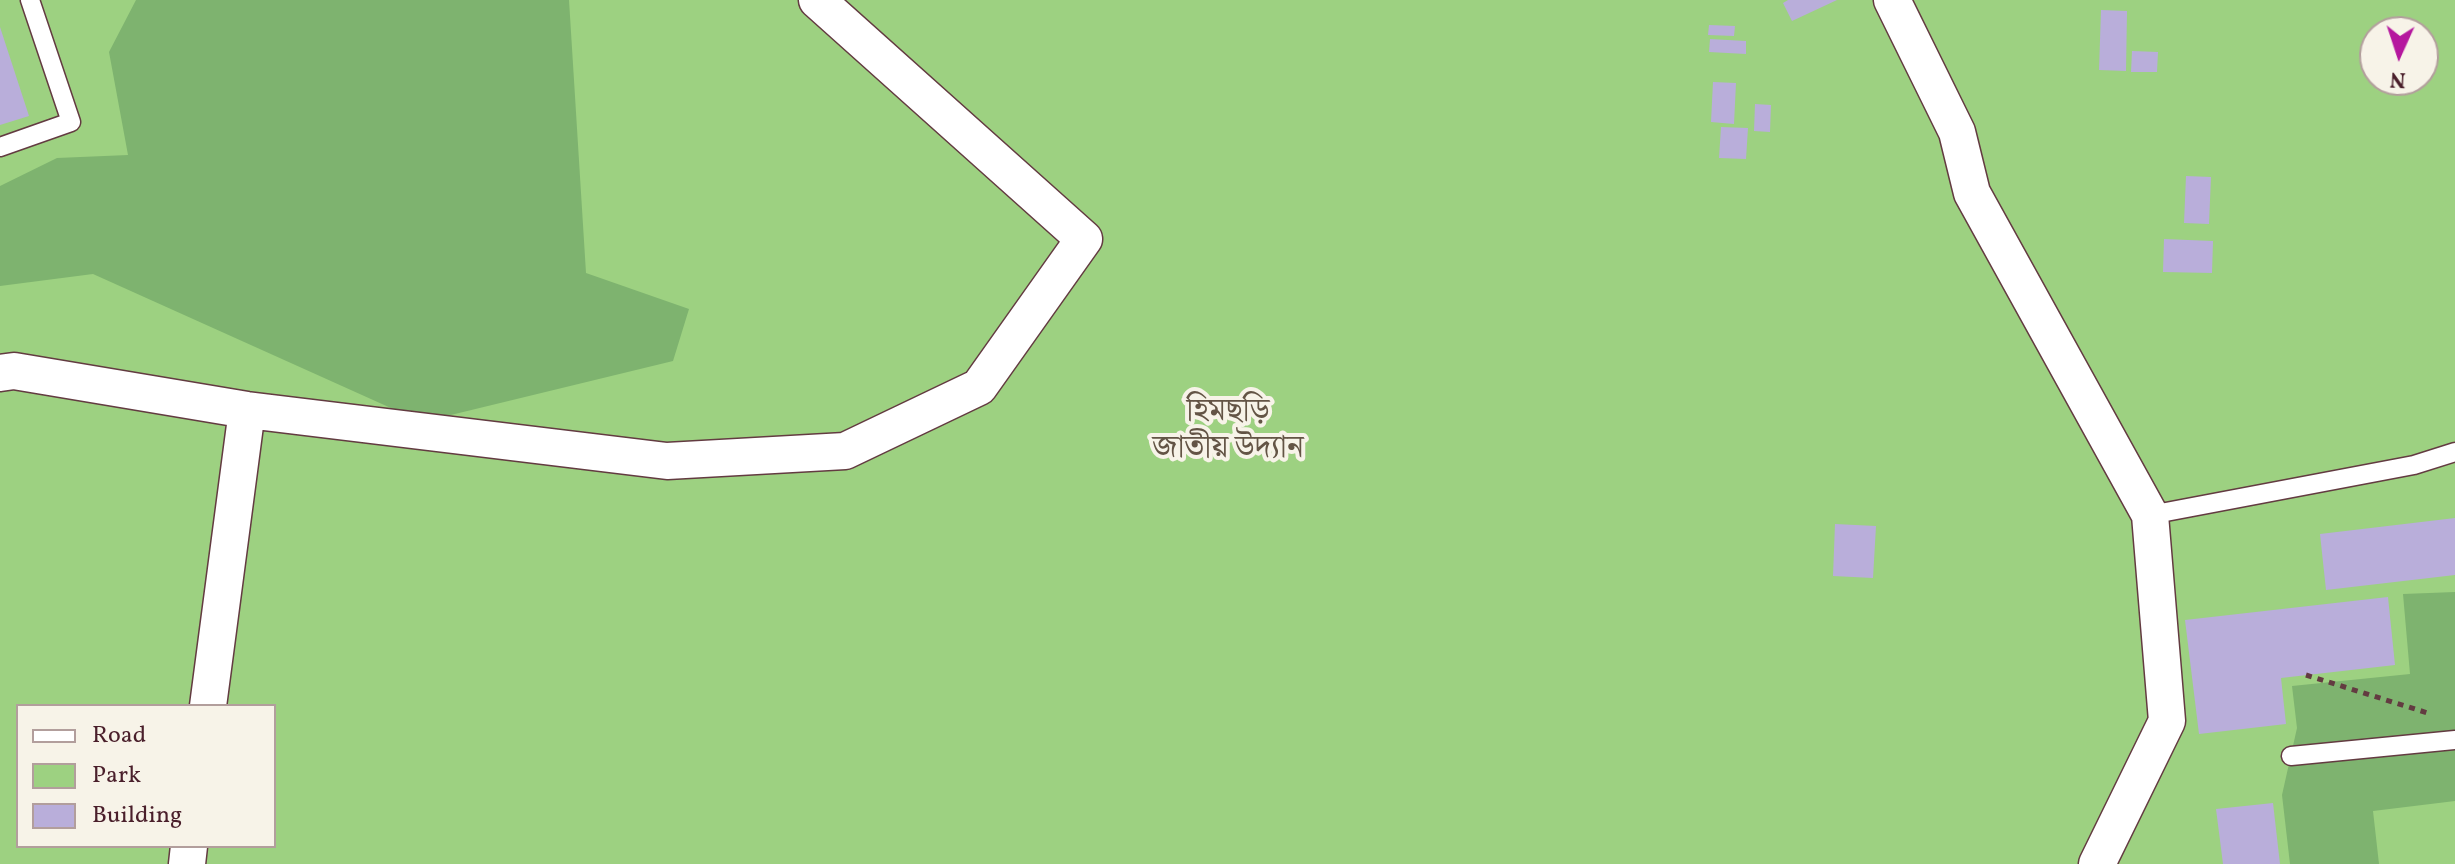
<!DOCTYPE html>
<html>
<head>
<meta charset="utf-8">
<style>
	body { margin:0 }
	#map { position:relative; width:2455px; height:864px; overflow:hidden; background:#f3dbbd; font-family:Vollkorn,serif }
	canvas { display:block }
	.legend { position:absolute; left:16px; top:704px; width:260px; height:144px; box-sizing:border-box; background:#f7f3e8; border:2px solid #b29e9c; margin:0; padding:10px 14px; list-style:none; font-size:24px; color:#4a1f2b }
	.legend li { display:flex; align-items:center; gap:16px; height:40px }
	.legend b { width:40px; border:2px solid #b29e9c }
	.north { position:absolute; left:2359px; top:16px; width:80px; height:80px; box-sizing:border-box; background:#f7f3e8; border:2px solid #b29e9c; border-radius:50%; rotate:183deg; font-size:22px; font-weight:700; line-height:32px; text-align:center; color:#4a1f2b }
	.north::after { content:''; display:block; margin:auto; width:28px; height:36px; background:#b5179e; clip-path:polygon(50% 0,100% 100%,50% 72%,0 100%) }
</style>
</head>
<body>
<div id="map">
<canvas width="2455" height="864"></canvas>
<ul class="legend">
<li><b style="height:10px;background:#fff"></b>Road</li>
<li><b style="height:22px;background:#9dd181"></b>Park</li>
<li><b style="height:22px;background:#b9aeda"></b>Building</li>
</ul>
<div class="north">N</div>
</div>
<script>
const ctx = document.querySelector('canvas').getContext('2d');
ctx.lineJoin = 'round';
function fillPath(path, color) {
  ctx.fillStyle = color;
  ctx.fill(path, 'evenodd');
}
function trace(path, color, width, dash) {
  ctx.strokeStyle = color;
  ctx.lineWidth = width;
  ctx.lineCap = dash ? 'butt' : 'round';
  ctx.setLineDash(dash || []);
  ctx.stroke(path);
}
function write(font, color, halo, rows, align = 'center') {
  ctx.font = font + ' Vollkorn,"Noto Serif Bengali",serif';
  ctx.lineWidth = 8;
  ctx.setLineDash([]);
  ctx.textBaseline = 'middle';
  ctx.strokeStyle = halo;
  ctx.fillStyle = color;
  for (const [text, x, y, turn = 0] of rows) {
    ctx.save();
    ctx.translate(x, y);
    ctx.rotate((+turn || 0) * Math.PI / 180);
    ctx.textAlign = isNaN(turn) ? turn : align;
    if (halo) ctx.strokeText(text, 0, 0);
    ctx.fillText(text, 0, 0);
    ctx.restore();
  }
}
fillPath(new Path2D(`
	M0 0H2455V864H0ZM2375 32H2423V80H2375ZM18 706H274V846H18Z`), '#9dd181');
fillPath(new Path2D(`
	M136 0H569L586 273 689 309 673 361 422 422 93 274 0 286V186L57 158 128 155 109 52Z
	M2455 592V801L2373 811 2379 864H2290L2282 795 2297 728 2292 686 2410 674 2403 594Z`), '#7eb36f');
fillPath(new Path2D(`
	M1788 0H1837L1792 21 1783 3Z
	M2101 10 2127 11 2126 71 2099 70Z
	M1709 25 1735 26 1734 36 1708 35Z
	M0 27 29 116 0 125Z
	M1710 39 1746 41V54L1709 52Z
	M2132 51 2158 52 2157 72H2131Z
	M1713 82 1736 83 1734 124 1711 122Z
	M1755 104 1771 105 1770 132 1754 131Z
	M1721 127 1748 128 1746 159 1719 158Z
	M2186 176 2211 177 2209 224 2184 223Z
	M2164 239 2213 241 2212 273 2163 272Z
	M2455 518V575L2326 590 2320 534Z
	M1835 524 1876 526 1873 578 1833 576Z
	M2388 597 2395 665 2281 678 2286 724 2199 734 2185 620Z
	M2273 803 2280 864H2223L2216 809Z`), '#b9aeda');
const lane = new Path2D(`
	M0 147 71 122 30 0
	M2150 515 2414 465 2455 452
	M2291 756 2455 740`);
const street = new Path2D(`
	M1892 0 1957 132 1972 193 2150 515 2167 721 2097 864
	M0 373 14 371 247 410 667 461 845 451 979 387 1084 239 817 0
	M208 706 247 410
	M187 864 189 846`);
trace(lane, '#633b41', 21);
trace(street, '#633b41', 39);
trace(new Path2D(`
	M2306 675 2431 714`), '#633b41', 5, [6, 6]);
trace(lane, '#fff', 18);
trace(street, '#fff', 36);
write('32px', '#635445', '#f7f3e8', [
	["হিমছড়ি",1228,414],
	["জাতীয় উদ্যান",1228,451]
]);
</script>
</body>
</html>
